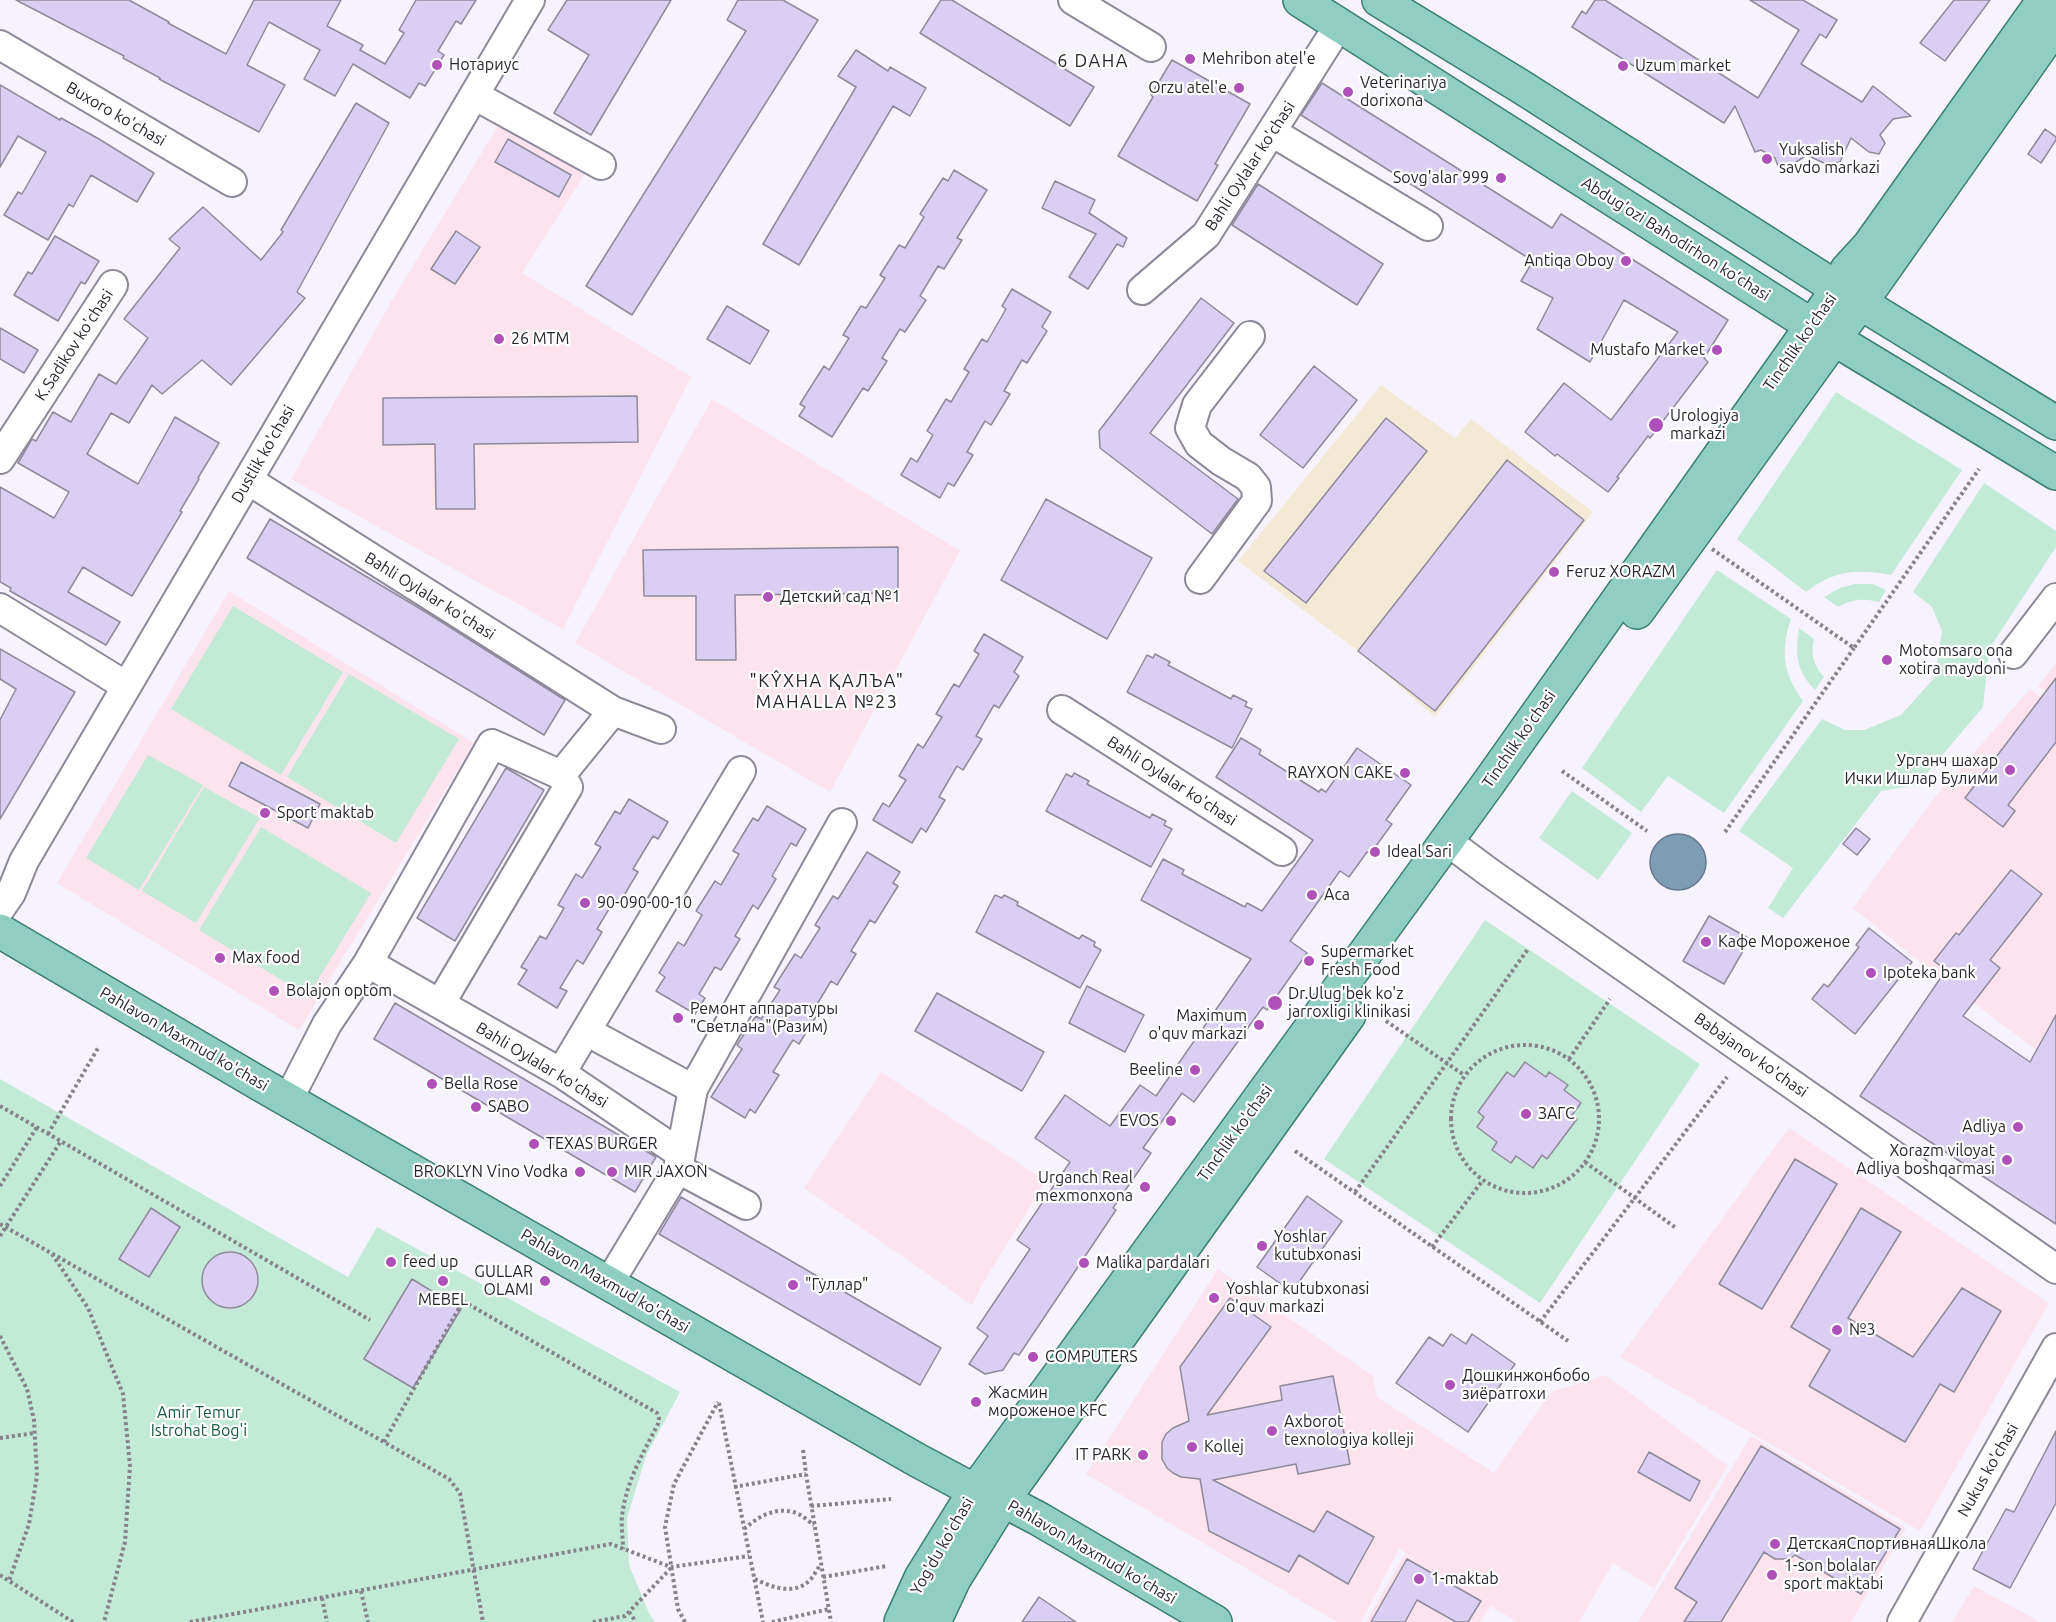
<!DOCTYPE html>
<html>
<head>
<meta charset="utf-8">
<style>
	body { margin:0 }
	canvas { display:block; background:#f6f3fe }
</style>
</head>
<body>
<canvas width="2056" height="1622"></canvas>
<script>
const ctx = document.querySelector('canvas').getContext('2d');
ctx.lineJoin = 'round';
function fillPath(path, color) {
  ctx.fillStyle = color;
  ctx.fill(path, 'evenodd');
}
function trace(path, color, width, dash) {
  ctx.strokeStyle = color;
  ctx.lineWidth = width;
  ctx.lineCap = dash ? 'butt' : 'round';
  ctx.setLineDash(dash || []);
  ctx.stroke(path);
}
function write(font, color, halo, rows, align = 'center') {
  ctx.font = font + ' Ubuntu,sans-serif';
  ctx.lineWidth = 4.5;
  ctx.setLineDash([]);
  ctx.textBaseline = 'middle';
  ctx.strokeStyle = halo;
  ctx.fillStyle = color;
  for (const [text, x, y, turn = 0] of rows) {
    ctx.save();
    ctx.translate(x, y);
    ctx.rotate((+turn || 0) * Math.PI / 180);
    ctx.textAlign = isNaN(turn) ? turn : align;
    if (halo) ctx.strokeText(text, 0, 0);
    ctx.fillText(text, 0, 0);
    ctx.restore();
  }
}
fillPath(new Path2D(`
	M1381 385 1455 438 1471 419 1593 512 1435 717 1358 651 1238 561Z`), '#f3ead5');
fillPath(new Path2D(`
	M501 121 586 172 522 273 691 377 563 629 291 479 392 300Z
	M712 399 960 551 830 792 575 643Z
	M229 591 474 743 299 1030 57 883Z
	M2056 663V700L2038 686Z
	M2030 689 2056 709V1065L1921 963 1853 908 1934 798Z
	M881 1072 1046 1181 983 1283 972 1305 804 1188Z
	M1789 1128 2049 1303 1920 1531 1620 1357Z
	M1218 1269 1373 1376 1377 1397 1494 1473 1551 1392 1606 1375 1728 1466 1654 1589 1613 1563 1579 1622H1517L1491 1606 1480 1622H1366L1405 1554 1425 1565 1399 1549 1361 1622H1337L1086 1474Z
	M1751 1436 1906 1528 1851 1622H1638Z
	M1974 1586 2040 1622H1952Z`), '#fce3ed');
fillPath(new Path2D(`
	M1836 392 1962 470 1891 575C1856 569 1835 570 1806 592L1737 539Z
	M1984 483 2056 531V547L1989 649 1983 707 1917 785 1881 791 1783 918 1768 908 1793 868 1739 831 1822 719 1845 730H1864L1901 715 1935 677 1942 631 1932 607 1913 592Z
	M1717 570 1791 619C1780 652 1783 673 1803 701L1724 813 1668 776 1641 812 1582 768Z
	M1855 584H1873L1886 590 1879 602C1863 598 1853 599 1838 607L1824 597 1840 588Z
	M233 606 343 672 281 775 171 709Z
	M1799 628 1814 639C1810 654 1814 666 1824 677L1815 690C1796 670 1795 654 1799 628Z
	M349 674 459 739 396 843 287 777Z
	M148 755 203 785 139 890 86 858Z
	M204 787 260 818 196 923 142 891Z
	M1572 791 1632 833 1598 880 1539 838Z
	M261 827 371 893 308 996 199 930Z
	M1485 920 1700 1064 1540 1303 1324 1159Z
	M0 1079 348 1277 377 1227 680 1392 646 1456 627 1518 629 1565 649 1613 655 1622H0Z`), '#c2ead6');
const water = new Path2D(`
	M1650 862a28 28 0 1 1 56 0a28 28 0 1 1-56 0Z`);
fillPath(water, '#7e9cb4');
trace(water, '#64798c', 1.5);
const building = new Path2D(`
	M16 0H129L169 22 168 23 226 54 254 0H341L327 26 363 45 360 50 385 64 404 33 399 30 416 0H476L461 24 456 21 438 51 444 55 425 86 419 83 410 98 353 64 335 96 304 79 320 50 269 22 247 65 285 85 259 132 159 79 160 78 123 58 124 56Z
	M567 0H671L591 135 554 113 589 55 548 30Z
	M738 0H783L818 20 632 315 586 286 746 31 727 20Z
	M941 0H952L1094 87 1070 126 920 33Z
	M1595 0H1605L1758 98 1799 30 1750 0H1803L1837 20 1826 38 1820 34 1801 64 1862 102 1873 86 1911 116 1893 119 1880 135 1885 143 1879 154 1869 152 1851 138 1840 162 1828 165 1807 155 1787 168 1778 166 1775 158 1761 150 1755 152 1735 106 1724 123 1572 27 1582 11 1586 14Z
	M1954 0H1990L1945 61 1920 43Z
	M856 50 888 71 890 67 926 88 910 116 893 106 799 265 763 244 856 87 838 76Z
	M1172 60 1250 104 1215 164 1218 165 1197 201 1118 156 1153 97 1151 95Z
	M1322 83 1552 228 1561 214 1728 320 1704 358 1708 362 1650 438 1648 436 1617 477 1619 478 1608 492 1557 454 1555 456 1525 432 1564 383 1611 420 1678 332 1624 300 1590 362 1537 329 1553 298 1521 281 1533 261 1301 115Z
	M0 85 60 120 61 118 99 139 154 173 137 202 91 175 73 207 69 204 48 240 4 215 18 192 22 194 46 152 18 136 0 167Z
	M356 103 389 123 297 292 305 298 231 385 202 360 162 394 152 385 129 423 111 413 87 454 138 484 175 417 219 443 198 478 199 479 180 511 182 512 132 596 83 567 68 592 120 622 106 645 10 591 11 588 0 582V487L54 518 69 492 18 463 32 439 36 441 53 412 71 422 99 374 116 384 148 338 124 319 180 248 169 239 203 207 261 260 283 232 281 230Z
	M2045 129 2056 137V140L2041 163 2028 154Z
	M508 139 571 175 559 197 495 162Z
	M954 170 987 190 957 238 962 240 944 269 938 266 920 296 926 300 905 332 900 329 882 358 887 361 868 391 863 388 832 437 799 416 805 407 800 404 824 366 829 370 849 338 843 335 861 306 866 308 885 278 880 275 899 245 905 248 924 217 920 214 943 178 948 181Z
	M1055 181 1095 200 1089 213 1127 238 1123 247 1117 244 1088 289 1069 277 1096 234 1042 208Z
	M1258 184 1383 264 1357 305 1232 225Z
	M456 231 480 247 455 284 431 269Z
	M55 236 99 261 85 284 81 282 58 321 14 295 28 272 32 274Z
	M1012 289 1051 312 1042 327 1047 331 1027 363 1022 360 1004 391 1010 394 991 425 985 421 967 452 973 455 954 486 948 483 940 498 901 475 911 458 917 462 933 435 927 431 946 399 951 402 969 372 964 369 982 339 987 342 1006 309 1002 306Z
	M1201 298 1234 323 1150 433 1238 499 1212 534 1100 448 1099 431Z
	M727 306 769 331 750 364 707 339Z
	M0 328 38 350 24 373 0 359Z
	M1314 366 1357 400 1303 468 1260 435Z
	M637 396 638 442 474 444 475 509H436L435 444 383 445V398Z
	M1386 418 1427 451 1306 603 1264 571Z
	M1507 460 1584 520 1435 711 1358 651Z
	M1046 499 1152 558 1107 639 1001 580Z
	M270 519 429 614 565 700 544 735 247 558Z
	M898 547V593L735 595 736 660H696V596H644L643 550Z
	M984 634 1023 657 1014 672 1019 676 999 708 994 705 976 736 982 739 963 770 957 766 939 797 945 800 926 832 921 828 912 843 873 820 883 803 889 807 906 780 899 776 918 744 923 748 942 717 936 714 954 684 959 687 979 654 974 651Z
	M0 649 75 692 0 819V720L16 689 0 679Z
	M1155 654 1170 662 1168 665 1231 699 1233 695 1247 702 1245 706 1252 709 1232 748 1127 692 1147 655 1153 658Z
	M2056 678V742L2008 805 2015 811 2003 827 1965 798Z
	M1241 738 1261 750 1259 754 1319 792 1321 789 1326 792 1357 748 1411 785 1386 820 1392 824 1370 854 1367 852 1349 877 1340 871 1290 941 1307 953 1267 1010 1263 1007 1194 1102 1182 1093 1143 1148 1151 1153 1113 1208 1116 1210 1019 1355 1014 1353 1003 1370 985 1374 969 1364 988 1336 977 1328 1030 1249 1017 1240 1070 1162 1035 1138 1065 1095 1110 1126 1140 1085 1156 1096 1251 959 1141 900 1163 859 1184 870 1182 874 1245 907 1247 903 1262 911 1313 840 1216 777Z
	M241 762 320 804 308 828 229 786Z
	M506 768 544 790 455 941 417 918Z
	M1074 773 1089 781 1087 784 1150 818 1152 814 1166 821 1164 825 1172 829 1151 867 1046 811 1066 774 1072 777Z
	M629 799 668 822 658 839 653 836 633 869 638 872 620 902 615 899 597 929 602 932 583 964 577 960 560 988 567 991 557 1008 518 984 527 970 521 967 540 936 546 939 564 908 558 905 576 874 582 878 601 847 595 844 615 811 620 814Z
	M767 806 806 829 796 846 791 843 772 876 776 879 758 909 753 905 735 936 740 939 721 970 715 967 699 994 705 998 695 1014 656 991 665 977 659 973 678 942 684 946 702 915 696 911 715 881 721 885 739 854 733 851 753 818 758 821Z
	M1856 828 1870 839 1857 855 1843 844Z
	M867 852 900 872 893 883 898 886 875 923 870 920 851 951 856 954 837 985 831 981 813 1011 817 1015 799 1044 793 1040 773 1072 779 1075 755 1113 750 1109 745 1118 711 1097 742 1049 737 1045 756 1016 761 1019 780 990 774 987 795 954 801 958 820 928 815 925 833 896 838 899Z
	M2011 870 2042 894 1990 960 2000 968 1963 1016 2030 1062 2056 1015V1224L1860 1096 1946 970 1934 961 1956 933 1959 935Z
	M995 895 1002 898 1004 895 1018 902 1017 905 1079 939 1082 935 1095 942 1094 946 1101 950 1080 988 976 932Z
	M1709 916 1750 939 1724 984 1683 961Z
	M1869 928 1912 962 1855 1034 1812 999 1824 984 1828 987 1859 947 1856 945Z
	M1087 986 1144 1015 1125 1052 1069 1023Z
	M937 993 1044 1052 1022 1091 915 1031Z
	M395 1003 656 1157 635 1192 374 1039Z
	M1525 1062 1546 1077 1549 1072 1568 1085 1564 1090 1581 1103 1572 1115 1577 1119 1547 1159 1542 1155 1533 1168 1516 1156 1511 1163 1492 1150 1497 1142 1477 1127 1484 1117 1478 1112 1507 1072 1514 1077Z
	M1795 1159 1837 1184 1762 1309 1719 1284Z
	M1307 1196 1342 1221 1292 1292 1257 1267Z
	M681 1197 941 1348 920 1385 659 1234Z
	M151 1208 180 1227 149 1277 119 1259Z
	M1861 1208 1901 1232 1848 1318 1913 1357 1962 1288 2001 1311 1954 1392 1940 1384 1905 1442 1809 1386 1830 1350 1791 1327Z
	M202 1280a28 28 0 1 1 56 0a28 28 0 1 1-56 0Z
	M412 1279 461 1309 413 1388 364 1359Z
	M1230 1298 1271 1327 1207 1415 1282 1400 1280 1386 1333 1376 1350 1464 1298 1474 1296 1464 1213 1480 1314 1532 1327 1511 1374 1537 1348 1584 1299 1555 1289 1572 1209 1531 1200 1479 1181 1477 1173 1473 1167 1468 1162 1459V1442L1166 1434 1173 1428 1189 1421 1180 1367Z
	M1451 1334 1466 1344 1472 1334 1515 1364 1468 1432 1396 1383 1429 1337 1443 1346Z
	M2056 1431V1503L2010 1588 1973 1569 2006 1509 2014 1512Z
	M1761 1446 1900 1529 1861 1594 1795 1555 1790 1559H1775L1764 1552 1721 1622H1684L1697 1602 1675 1588Z
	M1649 1452 1700 1481 1690 1501 1638 1472Z
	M1407 1559 1481 1601 1468 1622H1456L1417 1600 1405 1622H1371Z
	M1039 1597 1076 1622H1022Z`);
fillPath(building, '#dacff2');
trace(building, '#8f8a9b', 1.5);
const minor = new Path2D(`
	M1073 0 1151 47
	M0 45 232 182
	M474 95 601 165
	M1272 132 1428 226
	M1142 290 1206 235 1339 25
	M0 458 113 285 0 459
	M248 480 613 711 561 775 492 744 368 963 327 1024 288 1100
	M1200 579 1257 501 1256 487 1248 477 1221 461 1199 444 1190 428 1197 405 1250 336
	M0 608 126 686
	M2013 654 2056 598
	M1062 710 1282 851
	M613 711 661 729
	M1447 841 1490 873 2056 1269
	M0 909 11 893 24 861 530 0
	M368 963 561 1073 681 1154
	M440 1004 568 787 561 775
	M561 1073 586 1031
	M693 1089 586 1031 741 771
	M678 1169 693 1089 842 823
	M609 1283 678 1169 746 1205
	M1902 1622 2056 1348`);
const major = new Path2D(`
	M1300 0 1811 325 2056 473
	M1379 0 1520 86 1838 289 2056 423
	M1637 612 1873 285 2056 25
	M0 931 260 1084 917 1460 975 1491 1003 1500 1039 1519 1215 1622
	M901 1622 921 1578 975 1491 1490 781 1838 289 1847 270 1869 246 2044 0
	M934 1622 954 1579 1003 1500 1349 1015`);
trace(minor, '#8e899a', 32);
trace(major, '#3b7e72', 36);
trace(new Path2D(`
	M1712 549 1854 648 1979 469
	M1562 771 1647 831
	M1725 832 1854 648
	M1386 1021 1464 1075
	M1451 1119a74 74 0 1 1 148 0a74 74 0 1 1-148 0Z
	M1569 1059 1610 999
	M0 1106 370 1320
	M48 1134 98 1048
	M1295 1151 1568 1341
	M1585 1162 1676 1228
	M0 1186 37 1127
	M1355 1192 1528 949
	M0 1224 449 1479 460 1493 483 1622
	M0 1236 61 1141
	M1432 1247 1483 1180
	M52 1254 88 1308 123 1394 130 1466 125 1542 104 1622
	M1540 1322 1727 1077
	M0 1336 27 1389 34 1420 37 1476 29 1524 9 1581
	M719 1403 763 1622
	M0 1438 35 1433
	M384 1442 463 1301 657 1413 659 1418 658 1424C643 1453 626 1482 622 1516 621 1526 623 1538 623 1549
	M803 1450 806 1474 831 1622
	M734 1487 806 1474
	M811 1506 891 1499
	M744 1529C758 1517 774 1507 793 1512 800 1513 808 1521 814 1525
	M0 1575 73 1622
	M823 1577 887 1566
	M755 1579C771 1587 794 1596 810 1580 814 1576 817 1569 821 1564
	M361 1591 368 1622
	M322 1598 327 1622
	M629 1612 636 1622
	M190 1622 611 1544 671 1567 749 1556
	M593 1622 625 1616 671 1568
	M685 1622 678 1609 665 1527 674 1484 718 1402
	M772 1622 829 1609`), '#85828b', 4, [3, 3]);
trace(minor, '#fff', 28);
trace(major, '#8fcec1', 33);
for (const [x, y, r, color] of [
	[1190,59,6,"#af50b9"],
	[437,65,6,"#af50b9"],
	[1623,66,6,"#af50b9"],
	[1239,88,6,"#af50b9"],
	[1348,92,6,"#af50b9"],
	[1767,159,6,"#af50b9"],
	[1501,178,6,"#af50b9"],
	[1626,261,6,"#af50b9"],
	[499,339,6,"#af50b9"],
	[1717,350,6,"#af50b9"],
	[1656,425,8,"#af50b9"],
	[1554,572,6,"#af50b9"],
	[768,597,6,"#af50b9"],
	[1887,660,6,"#af50b9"],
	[2010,770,6,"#af50b9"],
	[1405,773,6,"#af50b9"],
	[265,813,6,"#af50b9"],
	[1375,852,6,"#af50b9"],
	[1312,895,6,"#af50b9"],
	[585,903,6,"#af50b9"],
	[1706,942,6,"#af50b9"],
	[220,958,6,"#af50b9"],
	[1309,961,6,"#af50b9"],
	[1871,973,6,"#af50b9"],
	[274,991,6,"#af50b9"],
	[1275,1003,8,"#af50b9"],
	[678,1018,6,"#af50b9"],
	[1259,1025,6,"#af50b9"],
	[1195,1070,6,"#af50b9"],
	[432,1084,6,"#af50b9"],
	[476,1107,6,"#af50b9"],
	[1526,1114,6,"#af50b9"],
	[1171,1121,6,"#af50b9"],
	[2018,1127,6,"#af50b9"],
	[534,1144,6,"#af50b9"],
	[2007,1160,6,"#af50b9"],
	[580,1172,6,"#af50b9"],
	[612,1172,6,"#af50b9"],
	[1145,1187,6,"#af50b9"],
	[1262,1246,6,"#af50b9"],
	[391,1262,6,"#af50b9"],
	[1084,1263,6,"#af50b9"],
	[443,1281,6,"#af50b9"],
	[545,1281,6,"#af50b9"],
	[793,1285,6,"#af50b9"],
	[1214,1298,6,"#af50b9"],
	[1837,1330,6,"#af50b9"],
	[1033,1357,6,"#af50b9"],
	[1450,1385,6,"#af50b9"],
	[976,1402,6,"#af50b9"],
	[1272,1431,6,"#af50b9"],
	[1192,1447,6,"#af50b9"],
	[1143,1455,6,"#af50b9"],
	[1775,1544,6,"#af50b9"],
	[1772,1575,6,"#af50b9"],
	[1419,1579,6,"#af50b9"]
]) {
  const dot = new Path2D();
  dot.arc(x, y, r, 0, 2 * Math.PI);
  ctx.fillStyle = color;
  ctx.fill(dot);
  trace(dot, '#fff', 2);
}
write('16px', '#28262d', '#fff', [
	["Mehribon atel'e",1202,59],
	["Нотариус",449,65],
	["Uzum market",1635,66],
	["Veterinariya",1360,83],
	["dorixona",1360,101],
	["Orzu atel'e",1227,88,"right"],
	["Yuksalish",1779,150],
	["savdo markazi",1779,168],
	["Sovg'alar 999",1489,178,"right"],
	["Antiqa Oboy",1614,261,"right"],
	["26 MTM",511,339],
	["Mustafo Market",1705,350,"right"],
	["Urologiya",1670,416],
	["markazi",1670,434],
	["Feruz XORAZM",1566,572],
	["Детский сад №1",780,597],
	["Motomsaro ona",1899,651],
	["xotira maydoni",1899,669],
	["Урганч шахар",1998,761,"right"],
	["Ички Ишлар Булими",1998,779,"right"],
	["RAYXON CAKE",1393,773,"right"],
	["Sport maktab",277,813],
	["Ideal Sari",1387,852],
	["Аса",1324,895],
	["90-090-00-10",597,903],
	["Кафе Мороженое",1718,942],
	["Supermarket",1321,952],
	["Fresh Food",1321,970],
	["Max food",232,958],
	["Ipoteka bank",1883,973],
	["Bolajon optom",286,991],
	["Dr.Ulug'bek ko'z",1288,994],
	["jarroxligi klinikasi",1288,1012],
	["Ремонт аппаратуры",690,1009],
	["\"Светлана\"(Разим)",690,1027],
	["Maximum",1247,1016,"right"],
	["o'quv markazi",1247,1034,"right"],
	["Beeline",1183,1070,"right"],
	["Bella Rose",444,1084],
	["SABO",488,1107],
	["ЗАГС",1538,1114],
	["EVOS",1159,1121,"right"],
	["Adliya",2006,1127,"right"],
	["TEXAS BURGER",546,1144],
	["Xorazm viloyat",1995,1151,"right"],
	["Adliya boshqarmasi",1995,1169,"right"],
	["BROKLYN Vino Vodka",568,1172,"right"],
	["MIR JAXON",624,1172],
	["Urganch Real",1133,1178,"right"],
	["mexmonxona",1133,1196,"right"],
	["Yoshlar",1274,1237],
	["kutubxonasi",1274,1255],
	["feed up",403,1262],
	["Malika pardalari",1096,1263],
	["GULLAR",533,1272,"right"],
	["OLAMI",533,1290,"right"],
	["\"Гуллар\"",805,1285],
	["Yoshlar kutubxonasi",1226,1289],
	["o'quv markazi",1226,1307],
	["MEBEL",443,1300,"center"],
	["№3",1849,1330],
	["COMPUTERS",1045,1357],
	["Дошкинжонбобо",1462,1376],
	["зиёратгохи",1462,1394],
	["Жасмин",988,1393],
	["мороженое KFC",988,1411],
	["Axborot",1284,1422],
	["texnologiya kolleji",1284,1440],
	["Kollej",1204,1447],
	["IT PARK",1131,1455,"right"],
	["ДетскаяСпортивнаяШкола",1787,1544],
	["1-son bolalar",1784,1566],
	["sport maktabi",1784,1584],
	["1-maktab",1431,1579]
], 'left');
write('16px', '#28262d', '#fff', [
	["Buxoro ko'chasi",116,114,30],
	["Bahli Oylalar ko'chasi",1250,166,-57],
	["Abdug’ozi Bahodirhon ko’chasi",1676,239,32],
	["Tinchlik ko'chasi",1800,342,-55],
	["K.Sadikov ko'chasi",74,345,-57],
	["Dustlik ko'chasi",263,454,-60],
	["Bahli Oylalar ko'chasi",430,596,32],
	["Tinchlik ko'chasi",1519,739,-55],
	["Bahli Oylalar ko'chasi",1172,781,33],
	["Pahlavon Maxmud ko'chasi",184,1039,30],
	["Babajanov ko'chasi",1751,1055,35],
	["Bahli Oylalar ko'chasi",542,1065,31],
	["Tinchlik ko'chasi",1235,1133,-54],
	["Pahlavon Maxmud ko'chasi",605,1281,30],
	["Nukus ko'chasi",1988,1470,-60],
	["Yog'du ko'chasi",942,1546,-60],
	["Pahlavon Maxmud ko'chasi",1092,1552,30]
]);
write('16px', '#165a41', '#fff', [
	["Amir Temur",199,1413],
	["Istrohat Bog'i",199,1431]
]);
ctx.letterSpacing = '1.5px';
write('18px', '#28262d', '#fff', [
	["6 DAHA",1093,61],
	["\"KŶХНА ҚАЛЪА\"",827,681],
	["MAHALLA №23",827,702]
]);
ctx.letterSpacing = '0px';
</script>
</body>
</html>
